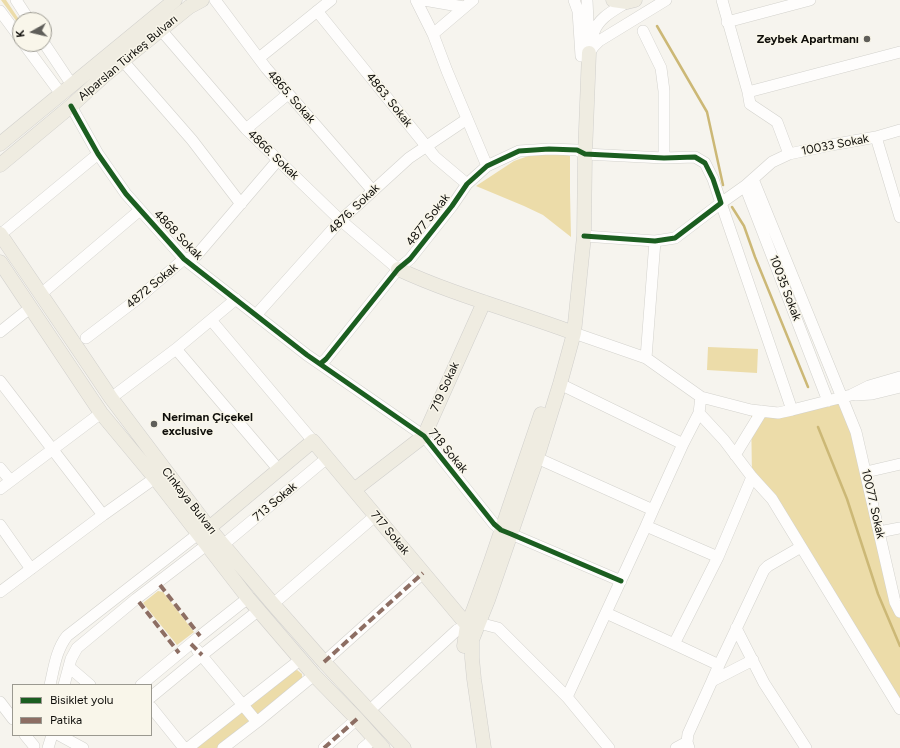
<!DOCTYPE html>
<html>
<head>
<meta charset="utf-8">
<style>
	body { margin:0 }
	#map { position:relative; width:900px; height:748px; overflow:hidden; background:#f6f4ee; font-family:Figtree,sans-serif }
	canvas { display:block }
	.legend { position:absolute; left:12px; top:684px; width:140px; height:52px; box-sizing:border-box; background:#f9f6ea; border:1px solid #9b9990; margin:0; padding:5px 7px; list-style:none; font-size:12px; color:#0e0d09 }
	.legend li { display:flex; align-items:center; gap:8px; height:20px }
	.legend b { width:20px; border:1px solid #9b9990 }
	.north { position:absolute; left:12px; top:12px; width:40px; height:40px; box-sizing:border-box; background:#f9f6ea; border:1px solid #9b9990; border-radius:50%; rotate:262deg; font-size:11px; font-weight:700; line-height:16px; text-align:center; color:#0e0d09 }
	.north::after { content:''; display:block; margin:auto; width:14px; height:18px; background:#5f5e59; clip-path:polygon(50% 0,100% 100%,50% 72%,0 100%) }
</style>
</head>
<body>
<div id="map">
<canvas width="900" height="748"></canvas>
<ul class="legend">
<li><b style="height:5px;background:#1b5e20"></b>Bisiklet yolu</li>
<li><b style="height:5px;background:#8d6e63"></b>Patika</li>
</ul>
<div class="north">K</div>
</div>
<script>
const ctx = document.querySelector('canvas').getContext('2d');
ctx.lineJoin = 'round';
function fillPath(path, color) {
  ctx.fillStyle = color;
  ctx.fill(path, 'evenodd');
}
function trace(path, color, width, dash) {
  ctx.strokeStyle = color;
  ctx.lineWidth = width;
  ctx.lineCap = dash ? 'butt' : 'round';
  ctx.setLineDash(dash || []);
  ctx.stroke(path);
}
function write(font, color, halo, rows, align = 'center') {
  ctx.font = font + ' Figtree,sans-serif';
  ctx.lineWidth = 3;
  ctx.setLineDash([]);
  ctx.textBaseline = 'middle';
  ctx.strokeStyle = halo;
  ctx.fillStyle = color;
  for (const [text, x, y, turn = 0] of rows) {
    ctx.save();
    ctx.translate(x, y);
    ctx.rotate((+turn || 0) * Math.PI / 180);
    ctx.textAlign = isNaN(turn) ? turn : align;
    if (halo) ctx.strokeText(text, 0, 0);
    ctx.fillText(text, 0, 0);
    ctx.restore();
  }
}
fillPath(new Path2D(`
	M1 0H6L20 21V26Z
	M563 153 570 156V192L571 237 543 215 524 206 476 186 514 161 534 154Z
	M708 347 758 349 757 373 707 370Z
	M842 397 900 612V709L752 477 751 410 778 413Z
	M158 591 163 592 194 632 177 645 143 603Z
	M297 670 302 674V679L258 716 250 706 294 671Z
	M242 711 251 723 219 748H196Z`), '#ecdca9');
trace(new Path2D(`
	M657 26 707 112 723 185
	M732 207 744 226 755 257 808 387
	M818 427 847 499 878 594 900 646`), '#ccb876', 2.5);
const minor = new Path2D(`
	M16 0 29 20
	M215 0 266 68 373 191
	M416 0 433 34 447 71 487 166
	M424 0 464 7
	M574 0 578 11 581 56
	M722 0 748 92 750 104 777 122 789 154 831 145 876 137 900 217
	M0 11 20 38
	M317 11 435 157 467 184
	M727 22 810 0
	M161 30 246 129 338 218 398 269
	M643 31 661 68 664 91V158
	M433 34 473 0
	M585 41 588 22 587 0
	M44 43 72 85
	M24 44 61 94
	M590 51C591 45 592 38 594 32 599 17 615 10 627 2
	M589 53 594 46 599 41 666 0
	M259 58 331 0
	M123 61 192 140 241 204
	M748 92 900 52
	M71 106 98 154 126 194 184 259 307 355 424 436 494 524 501 530 511 534 621 581
	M246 129 288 94
	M876 137 900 130
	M789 154 772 162 745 186 721 203 792 410
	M753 179 856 432 895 602 900 612
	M745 186 828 401
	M0 235 98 154
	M41 294 140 210
	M256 315 341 220 409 158 467 119
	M211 320 313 441
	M0 332 30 308
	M574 333 646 358 701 397 751 410 778 413 792 410 851 395 869 386 900 377
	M86 338 136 300 184 259 196 256 278 160
	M176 349 279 470
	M646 358 655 241
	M320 364 326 359 398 269 410 259 452 206 467 184 487 166 519 151 549 149 577 150 585 154 664 158 695 157 705 163 713 179 721 203 675 238 655 241 584 236
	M0 381 103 515
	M560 384 683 444
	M855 395 872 394 900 387
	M701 397 699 413 724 440 752 477 772 499 900 709
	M111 398 176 349 236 299
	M735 455 762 411
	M537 458 653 510 646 526 718 557
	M0 468 10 480
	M866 472 900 464
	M752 477 718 557 674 644 719 665 712 681 753 660
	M0 489 101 413
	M653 510 683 444 699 413
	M0 525 31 569
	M879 532 900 528
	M223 545 327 458
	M0 592 103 515 155 478
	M273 604 375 516
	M606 613 674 644
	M736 628 764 683 806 748
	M197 650 257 722
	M324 662 423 573
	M719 665 764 570 768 566 801 547
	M69 667 90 685
	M50 685C54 668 56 650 67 636L198 534 205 530
	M64 685 71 659 77 648 136 599 213 540
	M141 685 200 636 248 598
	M151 697 202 655 259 610
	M567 697 646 526
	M0 702 13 719
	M151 707 184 748
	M370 710 457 630 467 625 479 623 498 628 567 697 609 748
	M25 735 34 746
	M59 735 83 748
	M48 748 52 735
	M188 748 301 659
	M223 748 257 722 314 675
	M324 748 357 719
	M363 748 375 738
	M676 748 687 742
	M689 748 687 742 688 734 712 681`);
const major = new Path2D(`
	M613 0 627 2 635 0
	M0 144 175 0
	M0 165 71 106 105 75 189 7 202 0
	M0 234 76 346 111 398 209 528 273 604 324 662 404 748
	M0 262 101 413 155 478 248 598 314 675 357 719 383 748
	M398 269C454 295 515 311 574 333
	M354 490 424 436 484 302
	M209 528 313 441 467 625
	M464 646 467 625 473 611 491 561 541 414
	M484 748 474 679 472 658V640L488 600 537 458 560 384 574 333 584 236 585 154 589 53`);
trace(minor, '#d3d2cd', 12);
trace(major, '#d0cfcc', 15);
trace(minor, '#fefdfc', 11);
trace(major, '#efece1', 14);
trace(new Path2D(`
	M160 585 200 636
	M139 602 179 653
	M191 644 202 655
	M324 662 423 573
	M324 748 357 719`), '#8d6e63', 4, [8, 4]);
trace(new Path2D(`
	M71 106 98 154 126 194 184 259 307 355 424 436 494 524 501 530 511 534 621 581
	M320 364 326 359 398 269 410 259 452 206 467 184 487 166 519 151 549 149 577 150 585 154 664 158 695 157 705 163 713 179 721 203 675 238 655 241 584 236`), '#1b5e20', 5);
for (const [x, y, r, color] of [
	[867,39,4,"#5f5e59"],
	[154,424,4,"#5f5e59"]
]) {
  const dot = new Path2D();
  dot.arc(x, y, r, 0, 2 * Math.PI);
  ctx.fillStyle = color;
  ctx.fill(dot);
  trace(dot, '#f9f6ea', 1.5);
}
write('bold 12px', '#0e0d09', '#f9f6ea', [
	["Zeybek Apartmanı",859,39],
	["Neriman Çiçekel",162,417,"left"],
	["exclusive",162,431,"left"]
], 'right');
write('12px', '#0e0d09', '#f9f6ea', [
	["Alparslan Türkeş Bulvarı",128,58,-40],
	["4865. Sokak",291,97,49],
	["4863. Sokak",389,100,51],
	["10033 Sokak",835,145,-11],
	["4866. Sokak",273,155,44],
	["4876. Sokak",354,209,-44],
	["4877 Sokak",428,220,-52],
	["4868 Sokak",178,235,46],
	["4872 Sokak",152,286,-40],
	["10035 Sokak",785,288,69],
	["719 Sokak",445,387,-66],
	["718 Sokak",448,451,50],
	["Cinkaya Bulvarı",189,501,52],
	["713 Sokak",275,502,-40],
	["10077. Sokak",873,504,77],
	["717 Sokak",390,533,50]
]);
</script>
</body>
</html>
